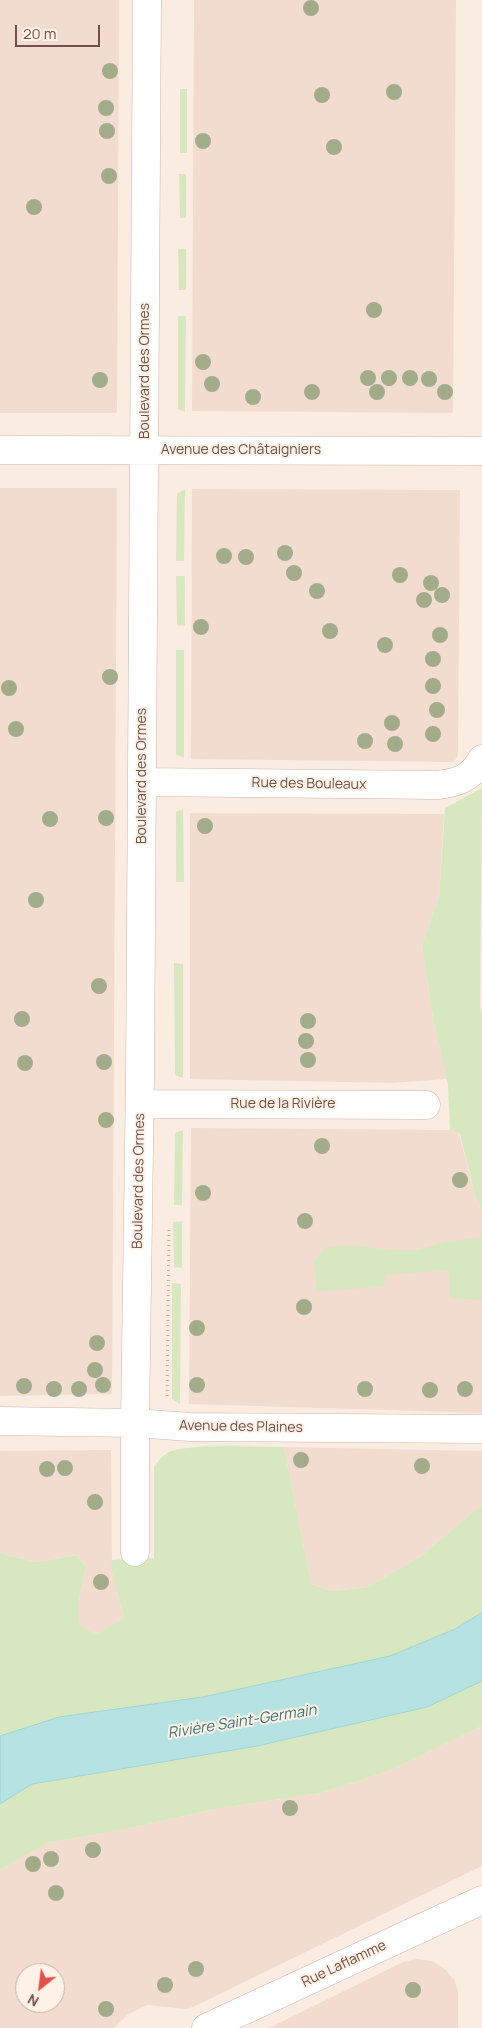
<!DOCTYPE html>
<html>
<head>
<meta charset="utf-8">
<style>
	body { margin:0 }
	#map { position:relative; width:482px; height:2028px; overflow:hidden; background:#fbece1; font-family:Manrope,sans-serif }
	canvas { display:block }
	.north { position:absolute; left:15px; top:1963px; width:50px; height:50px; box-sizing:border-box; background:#fef1e6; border:1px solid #c6b1a7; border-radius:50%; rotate:209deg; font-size:14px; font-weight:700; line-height:20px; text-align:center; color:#715049 }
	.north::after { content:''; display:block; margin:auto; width:18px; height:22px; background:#e25049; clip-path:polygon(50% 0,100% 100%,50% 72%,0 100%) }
	.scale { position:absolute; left:15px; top:25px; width:85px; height:22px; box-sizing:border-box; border:2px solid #715049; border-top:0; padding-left:6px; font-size:15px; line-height:18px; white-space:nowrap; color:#715049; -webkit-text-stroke:4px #fef1e6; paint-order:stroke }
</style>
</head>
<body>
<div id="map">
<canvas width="482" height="2028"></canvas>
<div class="north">N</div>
<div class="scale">20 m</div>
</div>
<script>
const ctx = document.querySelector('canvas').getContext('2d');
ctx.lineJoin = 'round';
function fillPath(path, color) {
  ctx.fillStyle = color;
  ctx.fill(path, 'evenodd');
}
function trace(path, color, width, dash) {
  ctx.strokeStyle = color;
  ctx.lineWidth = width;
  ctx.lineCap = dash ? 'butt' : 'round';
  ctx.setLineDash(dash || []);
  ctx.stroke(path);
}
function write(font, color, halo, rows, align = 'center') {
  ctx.font = font + ' Manrope,sans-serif';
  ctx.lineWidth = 4;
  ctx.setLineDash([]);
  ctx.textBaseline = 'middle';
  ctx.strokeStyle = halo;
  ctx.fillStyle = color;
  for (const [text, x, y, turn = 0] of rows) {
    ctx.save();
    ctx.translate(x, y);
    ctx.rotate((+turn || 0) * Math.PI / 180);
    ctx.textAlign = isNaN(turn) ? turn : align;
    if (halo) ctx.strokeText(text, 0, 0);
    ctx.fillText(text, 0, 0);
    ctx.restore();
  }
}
fillPath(new Path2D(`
	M0 0H119L117 413H0Z
	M194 0H456L453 413 192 411Z
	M0 488H117L112 1394 0 1396Z
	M192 489 460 490 458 755 456 759 452 762 191 759Z
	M190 813 444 814 439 897 422 945 433 1018 447 1079 392 1083 190 1079Z
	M191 1128 450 1130 459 1134 476 1198 482 1208V1413L189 1404Z
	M284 1447 482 1451V1506L475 1510 421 1556 368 1587 333 1591 311 1584Z
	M111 1450 112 1572 124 1617 97 1634 79 1625V1599L86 1567 77 1555 37 1562 3 1554 0 1552V1451Z
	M482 1726V1866L193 2007 186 2009 147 2005 127 2015 114 2028H0V1870L47 1843 127 1829 215 1809 321 1793 392 1770ZM25 1973H55V2003H25Z
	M417 1959 432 1961 446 1970 455 1981 458 1992V2028H269L403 1962Z`), '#f2dccf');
fillPath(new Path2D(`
	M180 89H187V153H180Z
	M179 174H186V218H180Z
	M178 249H186V290H179Z
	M178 316H186L185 412 178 409Z
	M185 489 184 561H176L177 494Z
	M176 576H185V626L177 625Z
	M176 650H184V758L176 754Z
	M482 788 480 1006 482 1015V1208L476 1198 460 1134 450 1130 448 1085 433 1018 422 945 439 897 445 808Z
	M183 809V808L184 882H176V812Z
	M174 963 183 964V1078L175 1075Z
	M183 1130 182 1205H174L175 1133Z
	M182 1221V1268L174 1267 173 1222Z
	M482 1237V1300L450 1298 449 1270 385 1275 384 1286 317 1292 314 1262 326 1247 349 1245 392 1250H418L445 1242Z
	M172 1283 181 1284 180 1404 172 1399Z
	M284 1447 311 1584 333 1591 368 1587 421 1556 475 1510 482 1506V1613L455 1629 390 1656 203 1697 59 1717 0 1736V1552L3 1554 37 1562 77 1555 86 1567 79 1599V1625L97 1634 124 1617 112 1572 111 1560 154 1558V1467C158 1461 164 1454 171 1451 199 1443 253 1447 284 1447Z
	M482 1681V1726L392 1770 321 1793 215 1809 127 1829 47 1843 0 1870V1804L32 1784 257 1746 427 1707Z`), '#d7e8c0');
const water = new Path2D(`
	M482 1613V1681L427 1707 257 1746 32 1784 0 1804V1736L59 1717 203 1697 390 1656 455 1629Z`);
fillPath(water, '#b6e3e2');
trace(water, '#9dd5d4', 1);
const minor = new Path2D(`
	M0 450 482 451
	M142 782 437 785C457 783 472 778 482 759
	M140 1104 426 1105
	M0 1421 135 1423 190 1427 482 1429
	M135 1552V1423L140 1078 147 0
	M206 2028 482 1900`);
trace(minor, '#ceb4ab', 29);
trace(new Path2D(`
	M167 1396 169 1228`), '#d4a99d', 3, [1, 4]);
trace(minor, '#fff', 28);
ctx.fillStyle = '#a3ac8a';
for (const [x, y] of [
	[311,8],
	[110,71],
	[394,92],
	[322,95],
	[106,108],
	[107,131],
	[203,141],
	[334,147],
	[109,176],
	[34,207],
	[374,310],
	[203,362],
	[368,378],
	[389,378],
	[410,378],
	[429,379],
	[100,380],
	[212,384],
	[312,392],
	[377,392],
	[445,392],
	[253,397],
	[285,553],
	[224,556],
	[246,557],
	[294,573],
	[400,575],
	[431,583],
	[317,591],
	[442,595],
	[424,600],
	[201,627],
	[330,631],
	[440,635],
	[385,645],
	[433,659],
	[110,677],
	[433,686],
	[9,688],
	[437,710],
	[392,723],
	[16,729],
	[433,734],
	[365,741],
	[395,744],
	[106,818],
	[50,819],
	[205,826],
	[36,900],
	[99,986],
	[22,1019],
	[308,1021],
	[306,1041],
	[308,1060],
	[104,1062],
	[25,1063],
	[106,1120],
	[322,1146],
	[460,1180],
	[203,1193],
	[305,1221],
	[304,1307],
	[197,1328],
	[97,1343],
	[95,1370],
	[103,1385],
	[197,1385],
	[24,1386],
	[54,1389],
	[79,1389],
	[365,1389],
	[465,1389],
	[430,1390],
	[301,1460],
	[422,1466],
	[65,1468],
	[47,1469],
	[95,1502],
	[101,1582],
	[290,1808],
	[93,1850],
	[51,1859],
	[33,1864],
	[56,1893],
	[196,1969],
	[165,1985],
	[413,1990],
	[106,2009]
]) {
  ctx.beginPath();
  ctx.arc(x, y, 8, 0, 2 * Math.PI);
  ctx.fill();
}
write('14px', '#715049', '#fef1e6', [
	["Boulevard des Ormes",145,371,-90],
	["Avenue des Châtaigniers",241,450],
	["Boulevard des Ormes",142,776,-90],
	["Rue des Bouleaux",309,784,1],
	["Rue de la Rivière",283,1104],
	["Boulevard des Ormes",139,1181,-89],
	["Avenue des Plaines",241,1427,1],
	["Rue Laflamme",344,1964,-25]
]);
write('italic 15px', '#3d7676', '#fef1e6', [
	["Rivière Saint-Germain",242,1722,-9]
]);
</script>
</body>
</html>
